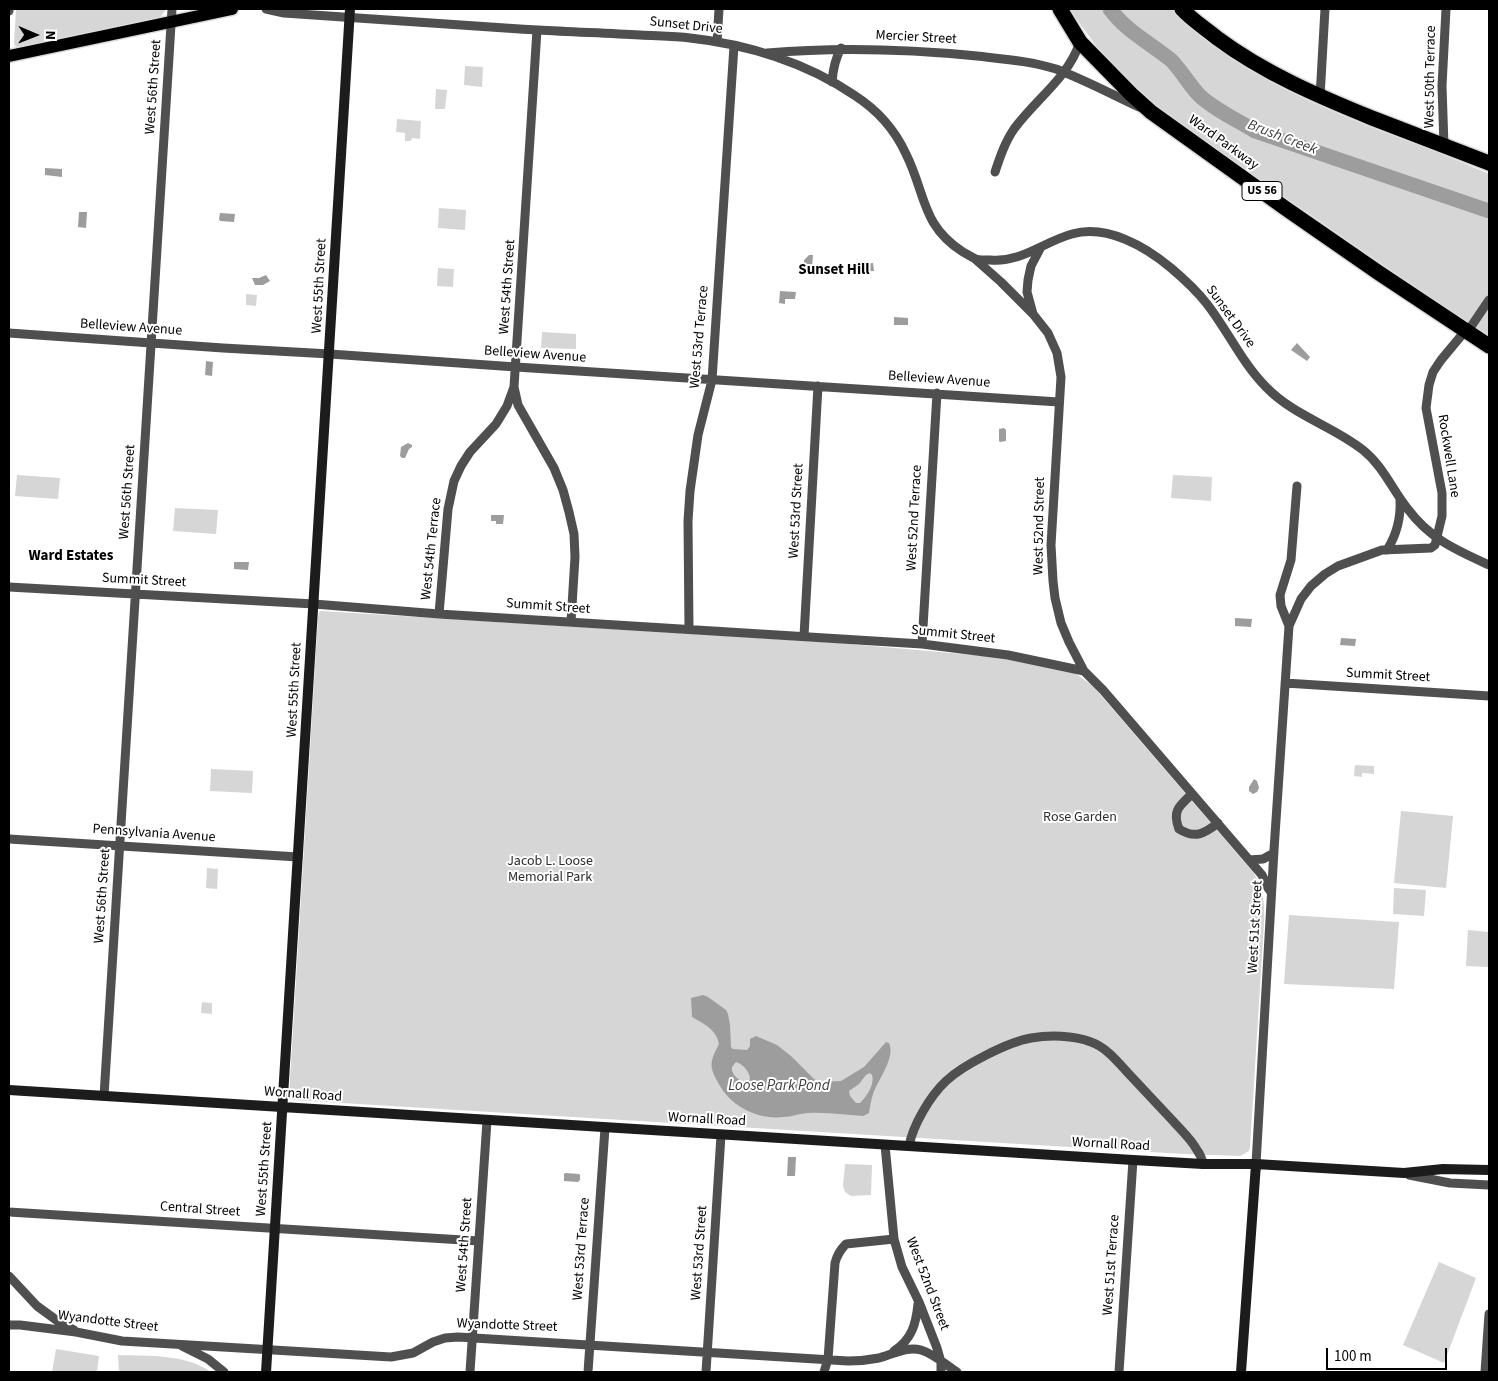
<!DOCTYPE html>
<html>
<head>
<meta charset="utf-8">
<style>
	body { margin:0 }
	#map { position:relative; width:1498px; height:1381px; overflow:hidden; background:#fff; font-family:"Source Sans 3",sans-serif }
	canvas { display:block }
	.frame { position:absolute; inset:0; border:10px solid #000; pointer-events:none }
	.north { position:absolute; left:10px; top:10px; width:50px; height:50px; -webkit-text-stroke:4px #fff; paint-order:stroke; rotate:91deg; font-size:14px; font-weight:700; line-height:20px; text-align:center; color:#000 }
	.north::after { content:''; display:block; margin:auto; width:18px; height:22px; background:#000; clip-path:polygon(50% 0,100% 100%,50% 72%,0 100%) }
	.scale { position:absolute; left:1326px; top:1348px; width:121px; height:22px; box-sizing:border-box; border:2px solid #000; border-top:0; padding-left:6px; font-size:15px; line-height:18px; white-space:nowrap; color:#000; -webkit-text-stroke:4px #fff; paint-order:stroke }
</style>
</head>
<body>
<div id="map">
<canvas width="1498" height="1381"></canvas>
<div class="frame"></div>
<div class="north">N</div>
<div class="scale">100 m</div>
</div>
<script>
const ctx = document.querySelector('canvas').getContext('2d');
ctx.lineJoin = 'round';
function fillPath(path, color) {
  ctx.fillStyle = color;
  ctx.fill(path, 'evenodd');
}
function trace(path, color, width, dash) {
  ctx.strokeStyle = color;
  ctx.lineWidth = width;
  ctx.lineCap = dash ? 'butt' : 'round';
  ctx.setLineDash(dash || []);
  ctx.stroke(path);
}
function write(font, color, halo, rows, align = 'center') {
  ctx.font = font + ' "Source Sans 3",sans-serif';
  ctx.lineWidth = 4;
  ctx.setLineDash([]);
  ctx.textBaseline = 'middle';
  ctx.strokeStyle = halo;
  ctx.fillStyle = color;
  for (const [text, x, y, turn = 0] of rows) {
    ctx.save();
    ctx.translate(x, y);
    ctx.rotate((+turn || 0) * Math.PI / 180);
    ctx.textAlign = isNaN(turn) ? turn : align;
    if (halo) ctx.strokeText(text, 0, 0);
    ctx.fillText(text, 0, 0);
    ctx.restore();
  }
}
fillPath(new Path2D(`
	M16 9H165V11L159 19 17 47 15 46 14 43Z
	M1069 9H1172C1236 75 1321 108 1405 140 1433 150 1461 162 1489 174V338L1157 109 1134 89 1103 55Z
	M465 66 483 67 482 87 464 85Z
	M436 89 447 90 445 109H435Z
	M397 119 421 121 420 139 412 138 411 141H405V133L396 132Z
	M439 208 466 210 465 230 438 228Z
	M438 268 454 269 453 287 437 286Z
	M246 294 257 295 256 306 246 305Z
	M542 332 576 334V349L541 348Z
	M17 475 60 478 58 499 15 496Z
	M1173 475 1212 477 1211 501 1171 498Z
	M175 508 218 510 216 534 173 531Z
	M321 611 838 643 997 657 1075 673 1093 686 1253 872C1264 889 1265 904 1264 923L1250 1147 1249 1151 1240 1156 1184 1154 292 1100 289 1095 318 617 319 612Z
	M1355 765 1374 766V774L1362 773V777L1354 776Z
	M211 769 253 771 252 793 210 791Z
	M1401 811 1453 816 1446 888 1394 883Z
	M207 868 218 869 217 889 206 888Z
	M1394 888 1426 890 1424 916 1393 914Z
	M1289 915 1399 922 1394 989 1284 984Z
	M1468 930 1489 932 1488 967 1466 966Z
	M202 1002 212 1003V1014L201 1013Z
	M845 1164 872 1165 871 1195 851 1196 845 1192 843 1186Z
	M1439 1262 1476 1278 1444 1363 1403 1345Z
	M56 1349 99 1356 97 1372H52Z
	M118 1355C149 1356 186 1354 211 1372H119Z`), '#d6d6d6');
fillPath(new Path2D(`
	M45 168 62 169V177L45 175Z
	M79 212H87L86 228 78 227Z
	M220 213 235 214 234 222 220 221 219 219Z
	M809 255H813L812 267 809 271H806L804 269V260Z
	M873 263 874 271 855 272V265Z
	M266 275 270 281 263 285H255L252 278H259Z
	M780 291 796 292 795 299H785V304L779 303Z
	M894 317 908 318V325H894Z
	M1297 343 1310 357 1307 361 1291 350Z
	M206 361 213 362 212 376 205 375Z
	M1004 428 1006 430V441L1000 442 999 441V429Z
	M408 443 412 445V447L409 449 405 458H402L400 456 401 447Z
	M491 515H504L503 524H496V521H491Z
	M234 562H249L248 570 234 569Z
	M1235 618 1252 619 1251 627 1235 626Z
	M1341 638 1356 639 1355 646 1340 645Z
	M1254 779 1257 781 1259 788 1257 792 1253 794 1249 791V787Z
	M703 995 708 997 726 1010 728 1014 730 1025 731 1047 733 1049 747 1050 750 1046V1039L756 1036 777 1045 791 1056 814 1079 820 1082 841 1081 864 1067 886 1042 889 1043C896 1057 878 1080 873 1094 871 1100 870 1107 869 1113L863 1116C845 1115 827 1112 809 1113 800 1113 792 1117 783 1117 759 1120 732 1107 720 1086 709 1067 709 1063 719 1044 716 1029 704 1024 692 1017L691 998ZM736 1062C743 1064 750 1072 750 1079L748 1082H742C737 1078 731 1074 732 1067ZM870 1073 872 1075C875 1084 867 1096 860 1103H856L850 1096 849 1091 859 1084 866 1075Z
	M788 1157H796L795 1176H787Z
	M565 1173 579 1174 580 1175V1180L578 1182 564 1181V1174Z`), '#9d9d9d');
trace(new Path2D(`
	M1110 9C1126 31 1150 43 1171 60 1182 71 1189 85 1200 96 1215 110 1237 120 1255 131L1489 211`), '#9d9d9d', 15);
const primary = new Path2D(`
	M9 56 232 9`);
const highway = new Path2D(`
	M1060 9 1080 42 1131 94 1151 112 1285 208 1379 273 1489 346
	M1182 9C1192 20 1205 28 1217 38 1264 73 1318 96 1372 118 1411 133 1450 148 1489 163`);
trace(primary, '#dbdbdb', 15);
trace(highway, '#dbdbdb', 18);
trace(new Path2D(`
	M266 9 284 13C368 19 453 25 538 30 572 32 606 33 640 35 656 36 674 36 690 38 747 44 807 63 854 95 876 109 895 130 906 154 926 194 921 225 963 252 965 253 973 258 976 259 980 260 985 260 990 260 1021 263 1043 242 1072 234 1107 224 1146 247 1171 268 1184 279 1197 291 1207 304 1228 331 1242 363 1266 387 1294 416 1333 426 1363 450 1383 466 1392 489 1407 508 1430 539 1456 550 1489 565
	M9 11V9
	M537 30 514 387 518 405 554 468 563 490 569 512 574 534 575 557 571 622
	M717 42 719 9
	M767 53C837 47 907 49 977 56 1003 59 1031 61 1056 69 1085 80 1111 94 1139 107
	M832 82C833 69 835 59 841 48
	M1320 97 1325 9
	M1444 146 1442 86 1446 9
	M995 172C1000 157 1005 142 1014 129 1036 99 1068 78 1080 42
	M1041 247 1031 266 1028 280 1027 292 1033 314 1048 333 1057 353 1061 377 1051 545 1053 581 1055 598 1061 623 1069 642 1084 671 1103 690 1262 875 1268 888 1271 892
	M975 259 1001 282 1032 313
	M9 333 223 348 330 354 516 367 1059 402
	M1387 550C1397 534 1401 519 1400 500
	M9 587 314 604 439 614 922 644 1008 655 1084 671
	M439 614 448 509 454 481 461 466 470 452 496 424 507 406 514 387
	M1289 626 1301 599 1311 586 1325 574 1338 566 1382 550 1431 548 1435 545 1442 516V493L1426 408 1429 385 1433 372 1441 360 1461 336 1468 331 1489 300
	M689 629 688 521 690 491 698 435 712 380 734 46
	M804 636 818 386
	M922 644 937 393
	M1285 683 1489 696
	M1192 794C1179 806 1172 811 1179 829 1195 839 1204 834 1218 823
	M9 839 298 857
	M1249 860 1263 859 1274 853
	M104 1096 172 9
	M885 1145 894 1239 902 1267 919 1302 937 1348 941 1362V1372
	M909 1146C913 1125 930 1096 946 1081 963 1065 1008 1042 1031 1038 1049 1035 1073 1035 1091 1042 1106 1047 1118 1062 1128 1073 1143 1089 1158 1105 1173 1121 1181 1130 1191 1139 1197 1150 1200 1154 1202 1159 1203 1164
	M1256 1164 1274 850 1289 626 1281 606 1280 595 1291 560 1297 486
	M1409 1175 1450 1183 1489 1185
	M9 1212 479 1241
	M9 1276 37 1306 59 1322 74 1330
	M9 1325H20L76 1332 122 1341 391 1357 413 1353 433 1342 445 1338 458 1337 848 1361C859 1361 869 1360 879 1358 893 1354 907 1346 921 1350 934 1354 946 1365 957 1372
	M182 1346 208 1359 224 1372
	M894 1351C912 1339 916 1324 918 1304
	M470 1372 487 1121
	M588 1372 605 1128
	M706 1372 721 1135
	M824 1372 828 1359 835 1263C837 1255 840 1250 846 1244L894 1239
	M1119 1372 1133 1160
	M1485 1372 1489 1314`), '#4f4f4f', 9);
trace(new Path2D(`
	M9 1090 1133 1160 1203 1164H1256L1404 1173 1443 1169 1489 1170
	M266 1372 350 9
	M1241 1372 1256 1164`), '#1c1c1c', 10);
trace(primary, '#000', 12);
trace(highway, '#000', 15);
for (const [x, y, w] of [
	[1262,191,40]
]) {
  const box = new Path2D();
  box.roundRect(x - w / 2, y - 9.5, w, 19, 4);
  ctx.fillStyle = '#fff';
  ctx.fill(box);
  trace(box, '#000', 1);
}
write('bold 12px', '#000', null, [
	["US 56",1262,191]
]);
write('14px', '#000', '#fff', [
	["Sunset Drive",686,26,6],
	["Mercier Street",916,38,3],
	["West 50th Terrace",1431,77,-89],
	["West 56th Street",154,87,-86],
	["Ward Parkway",1223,143,36],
	["West 55th Street",320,286,-87],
	["West 54th Street",508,287,-86],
	["Sunset Drive",1230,317,54],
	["Belleview Avenue",131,328,4],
	["West 53rd Terrace",700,337,-85],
	["Belleview Avenue",535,355,4],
	["Belleview Avenue",939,380,4],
	["Rockwell Lane",1448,456,81],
	["West 56th Street",128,492,-86],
	["West 53rd Street",797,511,-87],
	["West 52nd Terrace",915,518,-87],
	["West 52nd Street",1040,526,-89],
	["West 54th Terrace",432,549,-84],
	["Summit Street",144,581,3],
	["Summit Street",548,607,4],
	["Summit Street",953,635,6],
	["Summit Street",1388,676,3],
	["West 55th Street",295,690,-87],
	["Pennsylvania Avenue",154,834,4],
	["West 56th Street",103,896,-86],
	["West 51st Street",1256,927,-87],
	["Wornall Road",303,1095,4],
	["Wornall Road",707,1120,3],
	["Wornall Road",1111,1145,3],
	["West 55th Street",265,1169,-86],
	["Central Street",200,1210,4],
	["West 54th Street",465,1245,-86],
	["West 53rd Terrace",582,1249,-86],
	["West 53rd Street",700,1253,-86],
	["West 51st Terrace",1112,1265,-86],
	["West 52nd Street",927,1284,69],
	["Wyandotte Street",108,1322,7],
	["Wyandotte Street",507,1326,2]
]);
write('14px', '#2d2d2d', '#fff', [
	["Rose Garden",1080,818],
	["Jacob L. Loose",550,862],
	["Memorial Park",550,878]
]);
write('italic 15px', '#3e3e3e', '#fff', [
	["Brush Creek",1282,138,21],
	["Loose Park Pond",779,1087]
]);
write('bold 15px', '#000', '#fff', [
	["Sunset Hill",834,271],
	["Ward Estates",71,557]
]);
</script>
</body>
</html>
